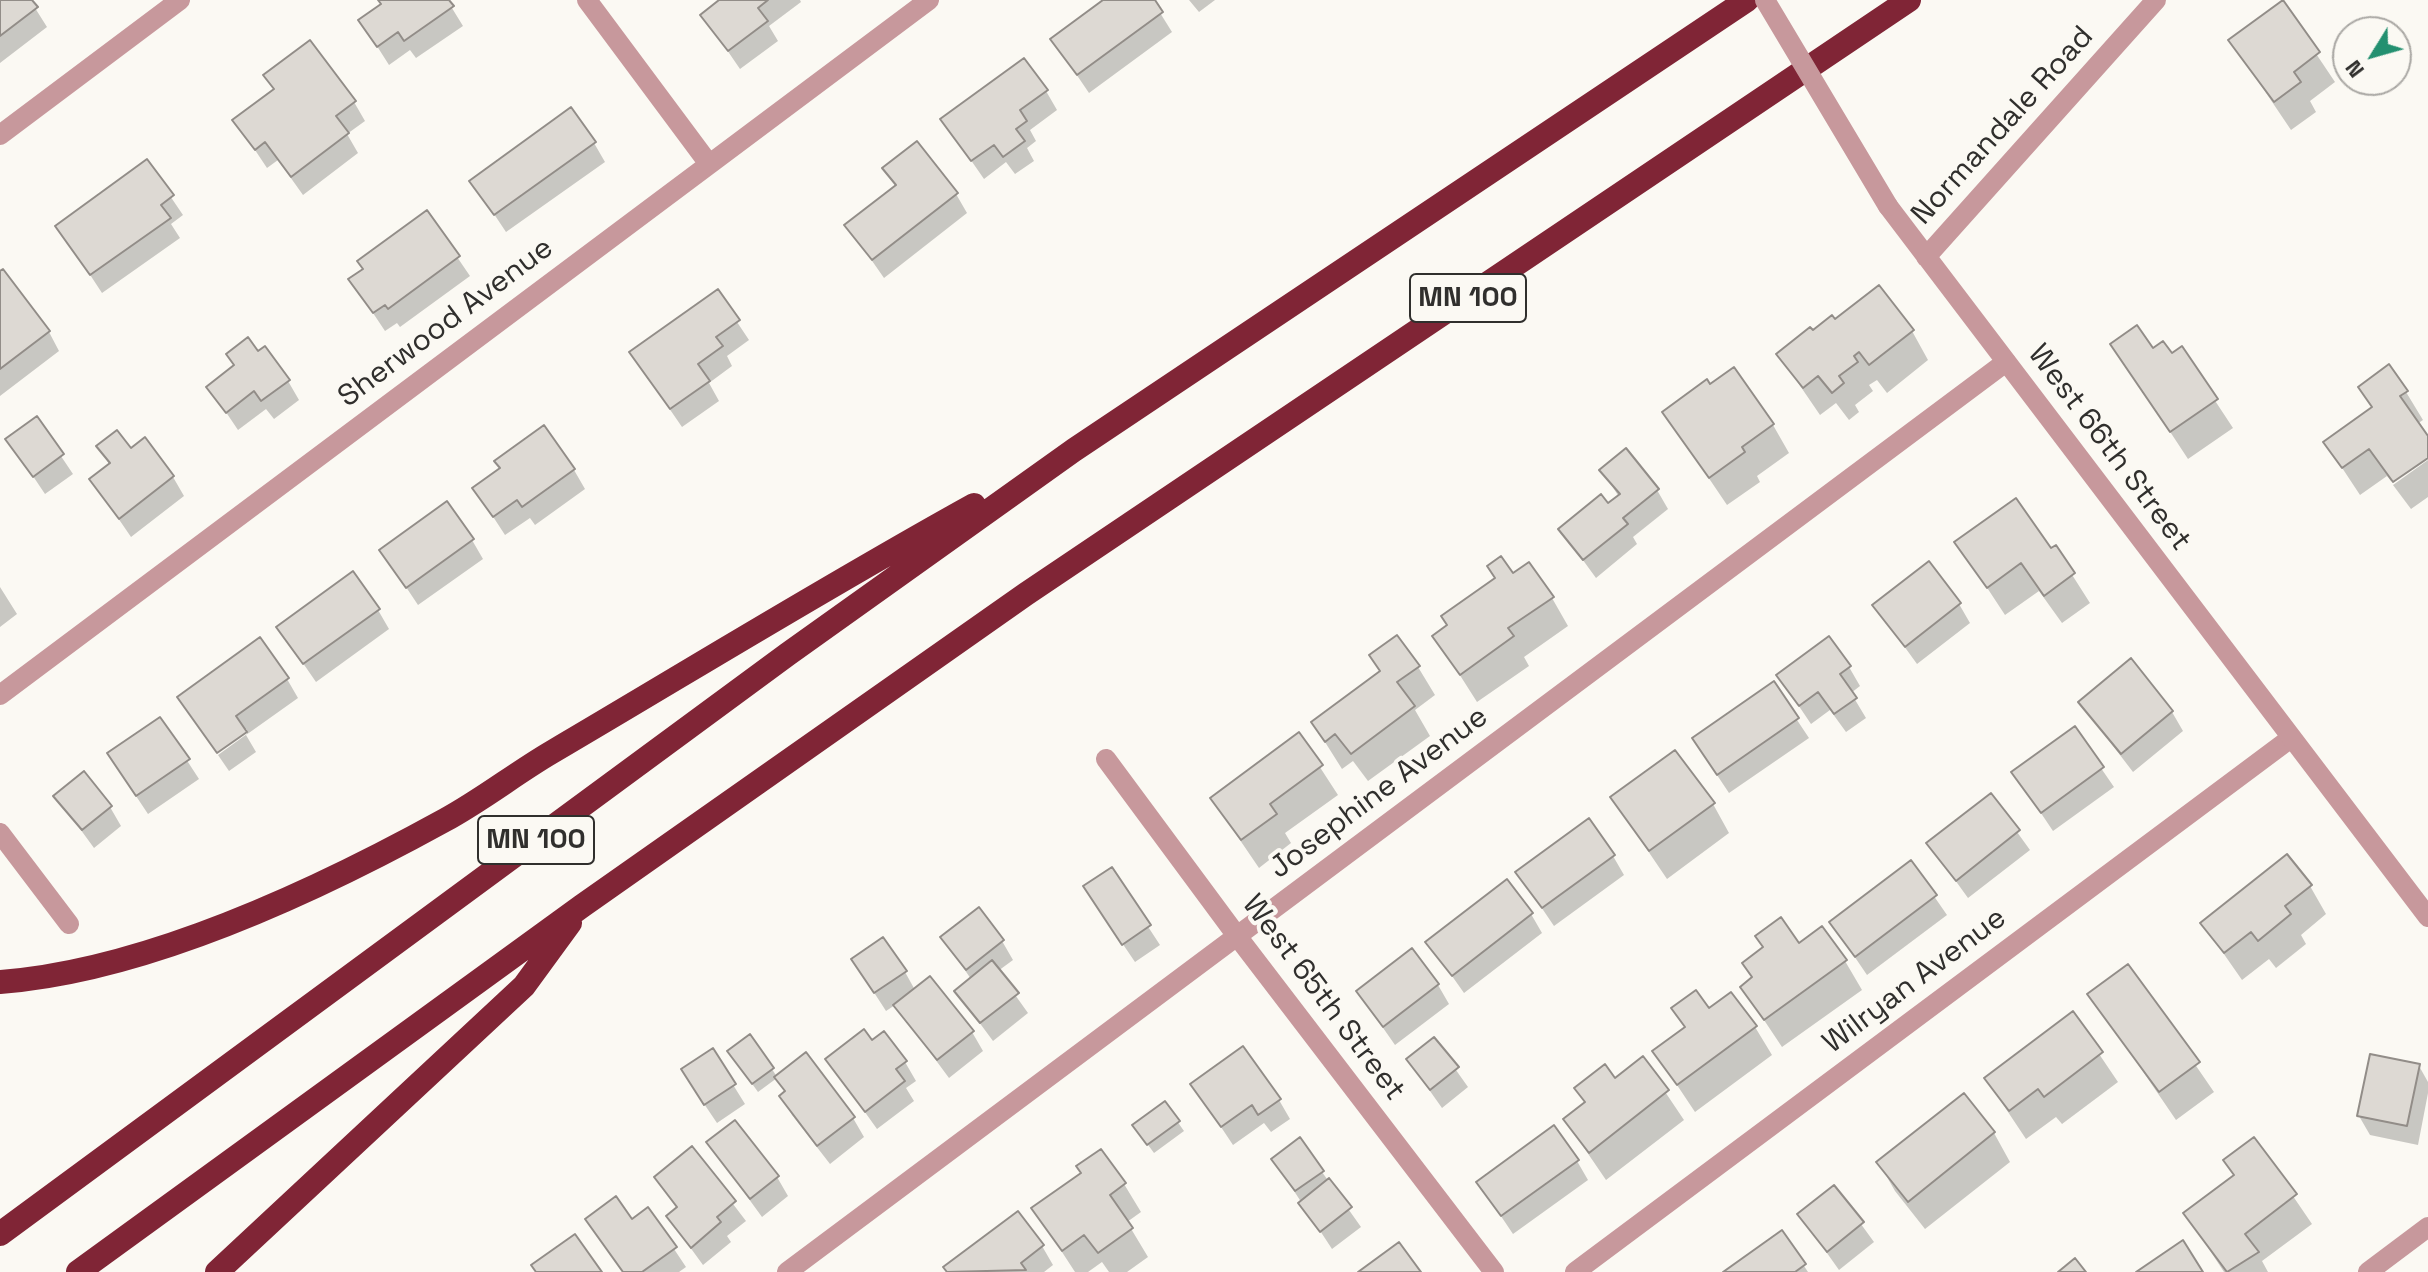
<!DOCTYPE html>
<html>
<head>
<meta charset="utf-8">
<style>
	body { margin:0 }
	#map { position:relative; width:2428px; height:1272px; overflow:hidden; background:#fbf9f3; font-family:"Space Grotesk",sans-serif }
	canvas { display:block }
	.north { position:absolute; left:2332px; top:16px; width:80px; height:80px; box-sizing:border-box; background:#fbf9f3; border:2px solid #aaa8a4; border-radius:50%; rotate:233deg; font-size:22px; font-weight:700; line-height:32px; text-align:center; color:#302f2d }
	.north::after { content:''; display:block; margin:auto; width:28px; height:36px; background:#239070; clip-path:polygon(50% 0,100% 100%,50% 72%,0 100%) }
</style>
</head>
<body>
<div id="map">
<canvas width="2428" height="1272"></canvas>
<div class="north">N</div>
</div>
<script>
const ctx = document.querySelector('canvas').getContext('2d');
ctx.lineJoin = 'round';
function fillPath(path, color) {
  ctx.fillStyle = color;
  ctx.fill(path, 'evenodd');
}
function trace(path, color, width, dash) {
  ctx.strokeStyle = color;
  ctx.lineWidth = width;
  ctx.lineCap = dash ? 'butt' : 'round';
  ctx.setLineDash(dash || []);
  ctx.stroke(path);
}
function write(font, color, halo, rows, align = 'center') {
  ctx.font = font + ' "Space Grotesk",sans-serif';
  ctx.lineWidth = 8;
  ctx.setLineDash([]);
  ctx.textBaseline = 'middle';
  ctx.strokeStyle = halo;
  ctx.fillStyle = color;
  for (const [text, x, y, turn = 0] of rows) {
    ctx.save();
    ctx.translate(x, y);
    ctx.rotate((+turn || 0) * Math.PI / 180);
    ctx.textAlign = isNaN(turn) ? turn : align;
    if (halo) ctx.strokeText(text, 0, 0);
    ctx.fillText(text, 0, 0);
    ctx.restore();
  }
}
fillPath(new Path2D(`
	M0 0H30L47 27 0 63Z
	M379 0H447L463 26 416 58 410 50 389 65 361 21 383 6Z
	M723 0H800L801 2 769 26 778 41 740 69 703 15Z
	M1107 0H1152L1172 32 1089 93 1053 40Z
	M1189 0H1215L1199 12Z
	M2282 3 2335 82 2310 101 2316 112 2291 130 2231 41Z
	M1046 91 1057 110 1030 130 1036 141 1027 148 1034 161 1015 174 1006 162 984 179 943 120Z
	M354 102 365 121 347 134 358 153 303 195 278 160 267 168 235 120Z
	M594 143 605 162 506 232 472 181Z
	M147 162 183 215 171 224 180 238 102 293 58 226Z
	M885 169 956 194 967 213 884 278 847 225 896 187Z
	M427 213 470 276 400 327 397 323 385 331 351 280Z
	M0 274 49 332 59 351 0 396Z
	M717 292 749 340 727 356 732 366 709 383 719 401 682 427 631 353Z
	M1912 331 1928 360 1887 393 1877 380 1869 385 1873 391 1855 405 1859 412 1849 420 1836 403 1820 415 1779 355 1813 332Z
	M2113 345 2171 356 2181 349 2233 428 2188 459Z
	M258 354 288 381 299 400 274 419 266 409 238 430 209 387Z
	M2360 387 2406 392 2423 420 2417 424 2428 439V455L2391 481 2387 476 2360 495 2325 442 2373 409Z
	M1664 412 1773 425 1789 453 1757 476 1760 482 1727 505Z
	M36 419 73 474 45 494 8 439Z
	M99 446 131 451 173 477 184 496 131 537 92 480 110 466Z
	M2428 460V497L2411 509 2393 485Z
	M501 470H574L585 489 535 525 530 518 505 535 475 489Z
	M1602 470 1657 490 1668 509 1633 537 1637 544 1596 578 1561 530 1619 497Z
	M472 540 483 559 418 605 382 551Z
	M1957 542 2051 551 2055 548 2090 603 2062 623 2039 591 2005 615Z
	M1512 576 1552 598 1568 626 1524 657 1529 666 1477 702 1435 636 1497 579Z
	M0 587 17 614 0 627Z
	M1959 604 1970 623 1917 664 1875 606Z
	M378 610 389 629 316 682 278 627Z
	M1418 667 1435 695 1415 710 1430 736 1368 781 1353 761 1342 769 1313 723Z
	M1849 667 1860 686 1851 693 1866 718 1846 732 1830 710 1811 724 1778 675Z
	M287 679 298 698 246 735 256 752 229 771 218 755 247 734V729L216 752 179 697Z
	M1773 684 1809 738 1729 793 1705 757Z
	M2080 703 2172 712 2183 731 2133 772Z
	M160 719 199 779 148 814 120 772Z
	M2074 729 2114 787 2053 831 2014 773Z
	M1299 735 1338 795 1285 833 1291 843 1259 868 1212 799Z
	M56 796 110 807 121 826 94 848Z
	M1991 796 2030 850 1968 898 1929 844Z
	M1612 798 1713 804 1729 833 1667 879Z
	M1613 856 1624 875 1554 926 1518 873Z
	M1911 863 1947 915 1867 975 1831 922Z
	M1111 870 1160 945 1135 962 1097 906Z
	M2310 886 2326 914 2301 935 2306 944 2276 968 2269 959 2242 980 2203 924Z
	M1531 914 1542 933 1464 993 1428 942Z
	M942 937 1002 941 1013 960 998 971 1028 1013 993 1041 956 991 971 979Z
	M1799 945 1845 961 1862 990 1782 1047 1742 987 1753 979 1744 964Z
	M853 960 905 972 915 990 972 1032 983 1051 949 1078 895 1005 886 1011Z
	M2128 967 2214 1092 2176 1120 2090 994Z
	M1438 985 1449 1004 1395 1045 1358 992Z
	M1674 1008 1709 1011 1755 1027 1772 1055 1695 1112 1655 1052 1686 1029Z
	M2072 1014 2118 1082 2062 1124 2056 1117 2026 1139 1986 1079Z
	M1434 1039 1468 1087 1442 1108 1408 1060Z
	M872 1043 905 1062 916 1081 906 1088 914 1101 877 1129 827 1059Z
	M712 1051 745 1104 717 1123 694 1089Z
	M1643 1059 1684 1120 1606 1180 1565 1120 1585 1104 1577 1089 1615 1080Z
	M735 1060 772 1069 777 1077 853 1118 864 1137 830 1164 792 1115 781 1096 785 1093 777 1078 758 1092Z
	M2419 1066 2428 1082V1093L2418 1145 2370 1135 2359 1116Z
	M1193 1085 1279 1100 1290 1119 1271 1132 1264 1123 1233 1145Z
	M1964 1095 1994 1133 2010 1162 1925 1229 1895 1191 1879 1163Z
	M1165 1104 1184 1131 1154 1153 1140 1134Z
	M2254 1139 2312 1224 2262 1261 2268 1272H2224L2186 1214 2235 1177 2226 1161Z
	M708 1143 777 1177 788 1196 762 1217Z
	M691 1149 746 1221 727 1236 731 1242 703 1265 668 1217 677 1209 656 1178Z
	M1273 1159 1322 1172 1361 1227 1332 1249Z
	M1577 1161 1588 1180 1513 1234 1478 1182Z
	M1124 1184 1141 1212 1127 1222 1148 1257 1127 1272H1109L1102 1262 1088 1272H1075L1034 1209Z
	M1834 1187 1874 1242 1839 1270 1800 1215Z
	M648 1210 686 1267 679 1272H623L587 1219 632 1221Z
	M1782 1233 1808 1272H1726Z
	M1042 1246 1053 1265 1044 1272H949L946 1267Z`), '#0003');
const building = new Path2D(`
	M0 0H32L38 7 0 36Z
	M378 0H449L454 6 404 41 398 32 377 47 358 20 381 4Z
	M719 0H768L758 8 768 21 728 51 700 15Z
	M1103 0H1155L1163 12 1077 75 1050 39Z
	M2283 0 2320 52 2294 72 2301 82 2274 102 2228 40Z
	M310 40 356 101 336 116 349 133 291 177 265 142 255 150 232 120 274 89 263 75Z
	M1024 58 1048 90 1020 110 1027 121 1016 129 1025 141 1003 157 994 145 971 161 940 119Z
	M571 107 596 142 494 215 469 181Z
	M917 141 958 193 872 260 844 225 896 185 882 168Z
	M147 159 174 195 161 205 171 218 90 275 55 226Z
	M427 210 460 256 388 309 385 305 373 313 348 279 363 269 357 261Z
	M3 269 50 331 0 369V271Z
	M1879 285 1914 330 1869 365 1859 352 1854 356 1858 362 1839 376 1844 383 1832 393 1818 376 1803 388 1776 354 1810 327 1813 330 1832 315 1835 319Z
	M718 289 740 320 716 337 723 346 698 364 710 381 670 409 629 352Z
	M2137 325 2153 348 2163 341 2172 353 2182 346 2218 399 2170 432 2110 344Z
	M248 337 258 351 265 346 290 380 261 401 254 391 226 413 206 387 234 365 226 354Z
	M2389 364 2408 391 2400 396 2428 436V458L2393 482 2369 449 2342 468 2323 442 2372 407 2358 387Z
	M1734 367 1774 424 1742 447 1745 452 1709 478 1662 412 1707 379 1710 384Z
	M37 416 64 454 33 477 5 439Z
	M544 425 575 469 522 507 517 500 493 517 472 488 500 468 494 461Z
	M117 430 131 448 145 437 174 476 119 519 89 479 110 463 96 446Z
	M1626 448 1659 489 1623 518 1628 524 1583 560 1558 529 1601 494 1608 503 1620 494 1599 470Z
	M2016 498 2051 548 2056 545 2075 573 2044 596 2021 563 1987 588 1954 542Z
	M447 501 474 539 406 588 379 550Z
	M1501 556 1513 573 1529 562 1554 597 1508 628 1514 636 1460 675 1432 636 1447 625 1441 616 1495 578 1487 566Z
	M1929 561 1961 603 1905 647 1872 605Z
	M353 571 380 609 303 664 276 627Z
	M1397 635 1420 666 1397 682 1415 706 1351 754 1335 734 1325 742 1311 722 1380 671 1369 655Z
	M1829 636 1851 666 1840 674 1857 698 1834 714 1818 692 1799 706 1776 675Z
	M260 637 289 678 236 716 247 732 217 753 177 697Z
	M2131 658 2173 711 2121 754 2078 702Z
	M1774 681 1799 718 1717 775 1692 738Z
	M160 717 190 759 136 796 107 753Z
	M2075 726 2104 767 2041 813 2011 772Z
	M1299 732 1323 765 1270 804 1277 814 1241 840 1210 798Z
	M1675 750 1715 803 1649 851 1610 797Z
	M84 771 112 806 82 830 53 796Z
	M1991 793 2020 830 1956 881 1926 843Z
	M1589 818 1615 855 1542 908 1515 872Z
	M2287 854 2312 885 2285 906 2291 914 2258 941 2251 932 2224 953 2200 923Z
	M1911 860 1937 895 1855 957 1829 922Z
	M1112 867 1151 925 1122 945 1083 886Z
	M1507 879 1533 913 1452 976 1425 942Z
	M979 907 1004 940 966 970 940 937Z
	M1781 917 1799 943 1822 926 1847 960 1764 1020 1740 987 1752 977 1742 963 1763 947 1755 936Z
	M883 937 907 971 874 993 851 959Z
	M1412 948 1439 984 1383 1027 1356 991Z
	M992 960 1019 993 980 1023 954 991Z
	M2128 964 2200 1062 2159 1092 2087 994Z
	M930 976 974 1031 937 1060 893 1005Z
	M1696 990 1709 1008 1731 992 1757 1026 1677 1085 1652 1051 1685 1027 1671 1008Z
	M2073 1011 2103 1052 2044 1097 2038 1089 2009 1111 1984 1078Z
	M864 1029 872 1040 884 1031 907 1061 896 1069 905 1081 865 1112 825 1059Z
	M750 1034 774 1068 752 1084 727 1051Z
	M1434 1037 1459 1067 1430 1090 1406 1059Z
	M1243 1046 1281 1099 1258 1115 1252 1105 1221 1127 1190 1084Z
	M713 1048 736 1084 704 1105 681 1069Z
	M806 1052 855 1117 817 1146 779 1096 785 1091 774 1077Z
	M2370 1054 2420 1064 2407 1126 2357 1116Z
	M1643 1056 1669 1090 1589 1153 1563 1119 1585 1102 1574 1088 1605 1064 1615 1078Z
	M1964 1093 1995 1132 1908 1202 1876 1162Z
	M1165 1101 1180 1121 1147 1145 1132 1125Z
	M735 1120 779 1176 750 1199 706 1142Z
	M1554 1125 1579 1160 1501 1216 1476 1182Z
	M1300 1137 1324 1171 1295 1191 1271 1159Z
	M2254 1137 2297 1194 2245 1234 2259 1252 2227 1272 2183 1213 2234 1175 2223 1160Z
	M692 1146 736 1201 717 1217 721 1222 691 1248 666 1216 677 1207 654 1177Z
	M1101 1149 1126 1183 1110 1195 1133 1228 1098 1253 1084 1235 1062 1251 1031 1208 1081 1173 1076 1166Z
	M1329 1178 1352 1207 1320 1232 1298 1203Z
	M1834 1185 1864 1222 1827 1252 1797 1214Z
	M616 1196 632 1219 648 1207 677 1247 642 1272H623L585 1219Z
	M1018 1211 1044 1245 1021 1263 1026 1270 947 1272 943 1267Z
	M1782 1230 1806 1264 1795 1272H1723Z
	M575 1234 602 1272H536L531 1265Z
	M2183 1240 2203 1272H2136Z
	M1399 1242 1421 1272H1358Z
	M2075 1258 2086 1272H2058Z`);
fillPath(building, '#ddd9d3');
trace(building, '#928d88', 2);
trace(new Path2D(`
	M587 0 709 164
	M0 135 180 0
	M0 695 929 0
	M1106 759 1237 936 1494 1272
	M0 833 69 924
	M787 1272 2006 362
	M1575 1272 2291 738
	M2368 1272 2428 1227`), '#c7989c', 20);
trace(new Path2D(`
	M1888 206 2428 917
	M1926 257 2156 0`), '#c7989c', 20);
trace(new Path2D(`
	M0 982C146 971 318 890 445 820 482 800 516 773 552 752 693 669 831 584 974 505
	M0 1234 788 654 1074 450 1747 0
	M78 1272 582 906 1026 594 1909 0
	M217 1272 524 986 570 923`), '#802536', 24);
trace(new Path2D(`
	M1765 0 1888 206`), '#c7989c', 20);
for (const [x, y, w] of [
	[1468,298,116],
	[536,840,116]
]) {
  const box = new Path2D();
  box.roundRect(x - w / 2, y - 24, w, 48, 6);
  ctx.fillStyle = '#fbf9f3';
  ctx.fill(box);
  trace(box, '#302f2d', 2);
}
write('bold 28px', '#302f2d', null, [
	["MN 100",1468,298],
	["MN 100",536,840]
]);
write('30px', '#302f2d', '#fbf9f3', [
	["Normandale Road",2003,126,-48],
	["Sherwood Avenue",446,323,-37],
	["West 66th Street",2109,448,53],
	["Josephine Avenue",1379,793,-37],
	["Wilryan Avenue",1915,981,-37],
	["West 65th Street",1323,998,53]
]);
</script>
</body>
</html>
